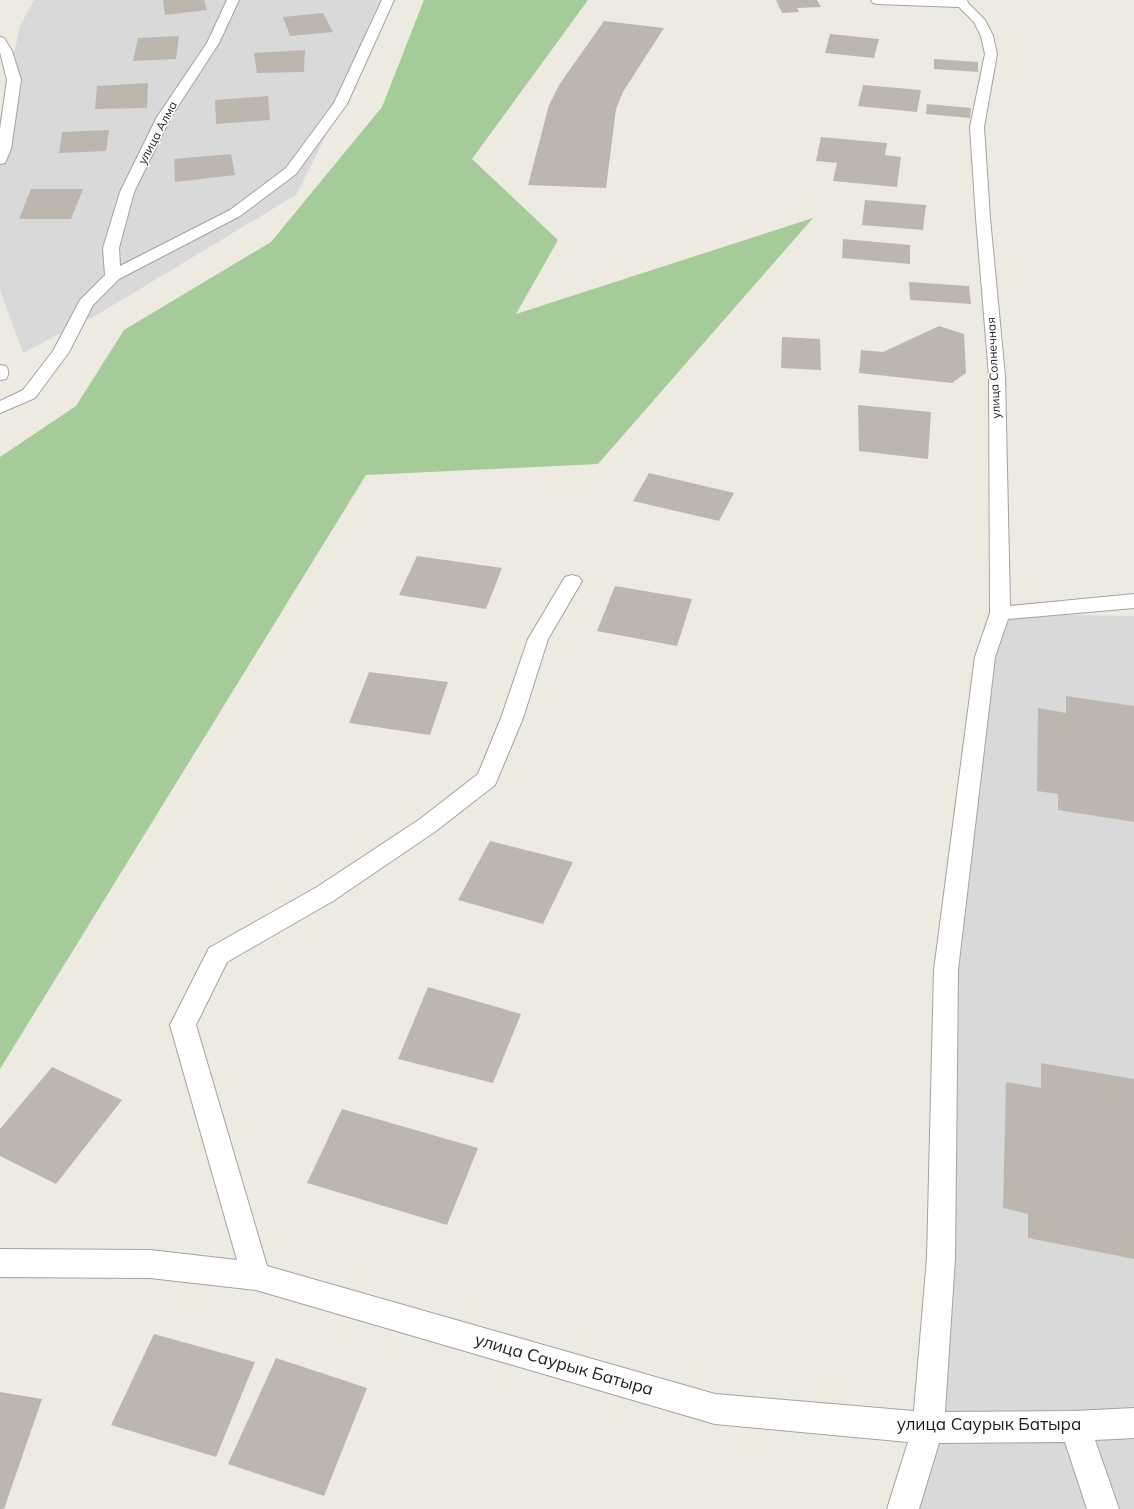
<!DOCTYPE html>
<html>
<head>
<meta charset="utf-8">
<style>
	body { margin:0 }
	canvas { display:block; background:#edeae2 }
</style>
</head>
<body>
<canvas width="1134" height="1509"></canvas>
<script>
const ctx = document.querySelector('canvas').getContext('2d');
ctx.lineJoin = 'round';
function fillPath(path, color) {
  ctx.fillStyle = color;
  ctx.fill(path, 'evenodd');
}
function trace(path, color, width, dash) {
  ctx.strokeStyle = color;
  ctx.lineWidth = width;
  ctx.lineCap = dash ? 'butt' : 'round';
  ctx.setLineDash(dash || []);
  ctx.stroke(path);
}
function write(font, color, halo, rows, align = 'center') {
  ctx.font = font + ' Mulish,sans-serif';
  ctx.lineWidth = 3;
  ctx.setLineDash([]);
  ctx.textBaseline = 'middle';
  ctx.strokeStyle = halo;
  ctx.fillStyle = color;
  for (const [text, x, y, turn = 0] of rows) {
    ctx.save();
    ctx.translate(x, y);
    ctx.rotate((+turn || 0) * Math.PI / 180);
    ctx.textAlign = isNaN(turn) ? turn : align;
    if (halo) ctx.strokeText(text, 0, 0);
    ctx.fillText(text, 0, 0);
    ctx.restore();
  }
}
fillPath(new Path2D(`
	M34 0H394L296 195 100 313 23 353 0 290V120L20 26Z
	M1001 614 1134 616V1509H914L928 1428 937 968Z`), '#dad9d9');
fillPath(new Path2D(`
	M424 0H588L472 159 558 240 516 314 813 218 598 464 366 475 0 1069V457L76 406 124 330 271 242 382 107Z`), '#a5cb98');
fillPath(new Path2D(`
	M163 0H204L207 10 165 15Z
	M776 0H817L821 7 797 8 799 12 782 13Z
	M323 13 333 32 290 36 283 17Z
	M604 21 664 28 623 92 616 109 606 188 528 185 549 105 559 85Z
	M830 34 879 39 874 58 825 53Z
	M179 36 176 59 133 61 138 38Z
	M305 50 304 72 257 73 254 53Z
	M934 59 978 62V72L934 69Z
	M148 83 147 108 95 109 97 86Z
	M863 85 921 90 917 112 858 106Z
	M268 96 270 120 216 124 215 100Z
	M927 104 971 108 970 118 926 114Z
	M109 130 106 151 59 153 62 132Z
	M821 137 887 143 885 155 901 157 897 187 833 181 837 163 816 161Z
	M231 154 235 175 175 182 174 159Z
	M31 189H83L71 219H19Z
	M865 200 926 205 923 230 862 225Z
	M843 239 910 245V264L842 258Z
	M909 282 969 286 971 304 910 300Z
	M939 326 964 334 966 373 952 383 859 373 861 350 883 352Z
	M782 337 820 339 821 370 781 368Z
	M858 405 931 412 928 459 859 451Z
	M649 473 734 493 719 521 633 501Z
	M417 556 502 568 486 609 399 595Z
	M615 586 692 599 677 646 597 631Z
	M369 672 448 682 430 735 349 723Z
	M1066 696 1134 706V822L1058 810V794L1037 791 1038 708 1066 713Z
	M490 841 573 862 543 924 458 900Z
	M428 987 521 1014 493 1083 398 1059Z
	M1041 1063 1134 1079V1259L1028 1238V1214L1003 1208 1006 1082 1041 1088Z
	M52 1067 122 1100 56 1184 0 1156V1129Z
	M342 1109 478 1148 447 1225 307 1183Z
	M154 1334 255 1362 216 1457 111 1425Z
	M276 1358 367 1388 324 1496 228 1464Z
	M0 1392 42 1399 4 1509H0Z`), '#bdb6af');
const minor = new Path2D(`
	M227 0H239L219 43 171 117 134 192 119 248 120 266 230 210 286 168 334 103 382 0H394L347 104 296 174 240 216 119 279 93 305 69 352 35 398 0 413V401L23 390 53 351 80 300 105 275 103 248 120 192 157 117 207 43Z
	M871 0H967L968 3 985 20 993 36 997 54 984 127 990 218 1005 376 1010 606 1134 594V608L1008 619 995 657 958 970 955 1258 945 1412 1075 1411 1134 1408V1438L1095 1440 1119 1509H1087L1065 1442 939 1443 919 1509H887L908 1442 715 1424 256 1290 150 1278 0 1277V1249L150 1250 237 1260 170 1025 209 948 317 887 420 819 478 774 501 718 528 639 565 577 572 575 579 577 582 581 548 639 523 718 495 785 436 831 333 901 227 962 196 1025 267 1266 715 1394 914 1411 927 1258 934 970 975 657 990 613 989 376 976 218 970 127 985 54 981 36 974 22 959 7 877 4 873 3Z
	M0 37 4 38 12 51 21 80 11 149 5 163 0 164V129L7 80 0 52Z
	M0 365 6 366C9 371 9 374 6 379L0 380Z`);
trace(minor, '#a3a3a3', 2);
fillPath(minor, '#fff');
write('12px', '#1c1c1c', '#fff', [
	["улица Алма",158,133,-62],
	["улица Солнечная",994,368,-93]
]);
write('17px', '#1c1c1c', '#fff', [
	["улица Саурык Батыра",564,1365,16],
	["улица Саурык Батыра",989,1425]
]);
</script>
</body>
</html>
